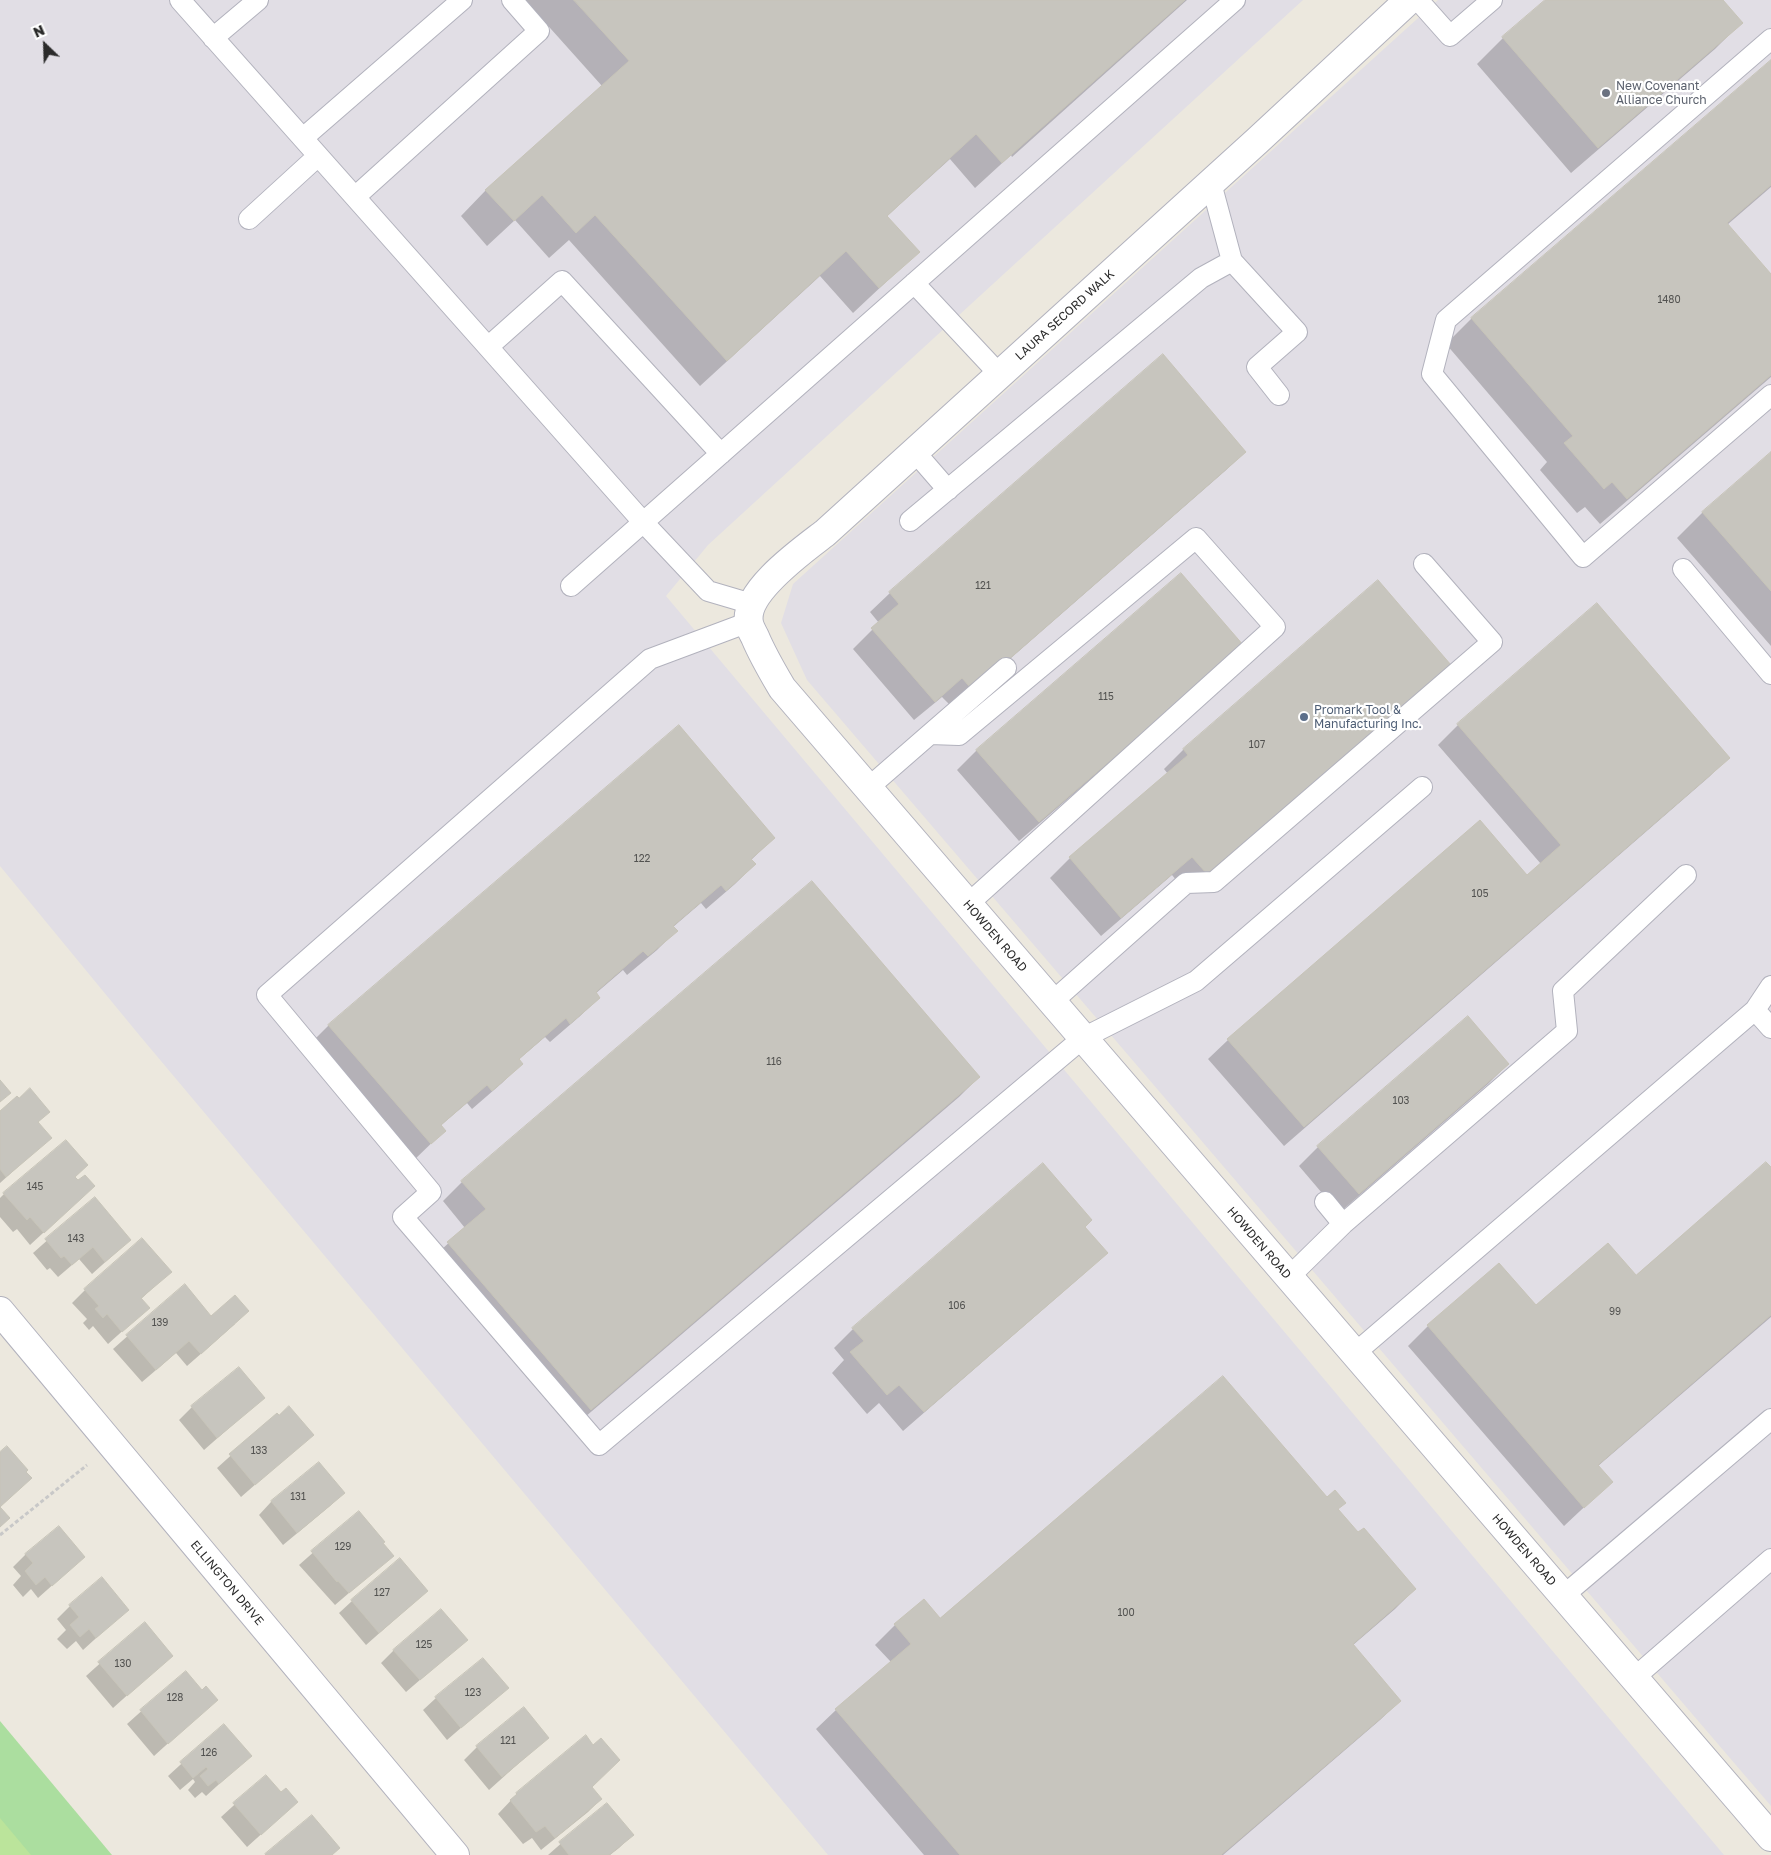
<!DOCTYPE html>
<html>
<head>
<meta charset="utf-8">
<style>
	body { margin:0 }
	#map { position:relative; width:1771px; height:1855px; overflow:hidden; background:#ece8de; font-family:"Golos Text",sans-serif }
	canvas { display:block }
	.north { position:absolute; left:20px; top:20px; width:50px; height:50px; -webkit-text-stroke:4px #fff; paint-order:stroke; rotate:336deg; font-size:14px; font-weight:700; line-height:20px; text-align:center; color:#2b2b2b }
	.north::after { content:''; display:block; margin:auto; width:18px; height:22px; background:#2b2b2b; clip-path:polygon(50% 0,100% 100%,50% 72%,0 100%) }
</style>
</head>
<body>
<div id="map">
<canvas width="1771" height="1855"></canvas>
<div class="north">N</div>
</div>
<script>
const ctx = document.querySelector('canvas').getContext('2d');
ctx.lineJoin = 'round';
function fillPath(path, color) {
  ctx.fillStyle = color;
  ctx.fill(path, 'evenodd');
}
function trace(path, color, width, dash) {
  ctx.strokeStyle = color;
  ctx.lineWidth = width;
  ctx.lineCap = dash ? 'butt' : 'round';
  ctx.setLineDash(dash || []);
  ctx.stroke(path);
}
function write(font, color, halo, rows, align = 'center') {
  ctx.font = font + ' "Golos Text",sans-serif';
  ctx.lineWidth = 4.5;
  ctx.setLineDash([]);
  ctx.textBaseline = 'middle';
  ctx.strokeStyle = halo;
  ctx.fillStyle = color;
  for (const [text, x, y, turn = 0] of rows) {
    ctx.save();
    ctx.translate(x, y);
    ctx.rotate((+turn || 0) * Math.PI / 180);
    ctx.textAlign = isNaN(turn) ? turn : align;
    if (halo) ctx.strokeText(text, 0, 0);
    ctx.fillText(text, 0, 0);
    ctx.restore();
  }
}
fillPath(new Path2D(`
	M0 0H1303L708 545 666 596 1724 1855H828L140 1036 0 866Z
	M1438 0H1771V1806L807 680 781 623 793 584Z`), '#e1dee5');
fillPath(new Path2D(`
	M0 1721 112 1855H0Z`), '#abde9f');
fillPath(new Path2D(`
	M0 1818 31 1855H0Z`), '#bbe49b');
fillPath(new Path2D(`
	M525 0H1187L1012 157 1011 155 975 188 950 159 886 217 918 252 853 313 820 276 700 386 569 240 549 258 515 220 487 246 461 216 486 190 602 86Z
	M1547 0H1721L1741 23 1715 49 1571 173 1477 64 1503 38Z
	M1771 61V187L1727 225 1771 276V377L1600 524 1585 507 1577 513 1540 470 1547 462 1446 344 1472 318Z
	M1163 356 1245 452 1225 471 956 706 952 702 949 704 942 697 914 720 853 649 879 623 870 612 890 593Z
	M1771 454V646L1677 538 1703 512Z
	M1378 582 1430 684 1187 893 1172 875 1101 936 1050 878 1070 858 1168 774 1164 769 1183 750Z
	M1596 605 1728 758 1709 777 1284 1146 1208 1059 1228 1040 1527 876 1541 864 1438 745 1458 725Z
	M1223 665 1019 841 957 770 977 750Z
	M774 838 751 860 755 864 735 884 706 909 701 903 673 927 676 931 657 950 627 975 623 970 595 994 599 998 579 1017 550 1042 545 1037 518 1060 521 1064 502 1083 472 1109 467 1103 440 1126 444 1131 411 1163 309 1045 329 1025Z
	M1508 1064 1488 1084 1339 1213 1299 1166 1318 1147Z
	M979 1077 959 1097 571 1429 428 1262 465 1228 443 1201 462 1182Z
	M0 1112H48L37 1123 50 1138 0 1183Z
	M1771 1169V1317L1598 1466 1611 1482 1564 1526 1408 1346 1428 1326 1499 1265 1536 1307 1635 1277Z
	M74 1178 80 1199 30 1245 17 1229 13 1232 0 1217V1198L4 1194Z
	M95 1198 130 1240 92 1274 79 1259 58 1277 50 1268 47 1270 33 1253Z
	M1084 1227 1106 1252 1086 1272 903 1431 879 1403 867 1414 832 1373 844 1360 834 1348 853 1329Z
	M170 1272 141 1299 148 1308 108 1344 93 1326 89 1330 83 1323 87 1319 72 1303 85 1290Z
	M184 1286 211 1317 235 1324 187 1366 176 1353 142 1382 113 1349Z
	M239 1368 263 1398 204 1450 179 1420 192 1407Z
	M277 1414 312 1435 241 1497 217 1468Z
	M319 1464 343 1493 330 1506 283 1545 259 1515 271 1502Z
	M1337 1510 1358 1534 1415 1589 1395 1609 1353 1645 1400 1701 1380 1720 1223 1855H924L816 1729 836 1710 891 1662 875 1645 895 1625 924 1601 940 1620Z
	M359 1512 392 1556 335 1605 299 1565Z
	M26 1554 84 1557 38 1598 31 1589 23 1597 13 1585 21 1576 13 1567Z
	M427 1591 366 1645 339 1613 352 1601Z
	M70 1606 127 1610 83 1650 76 1641 67 1649 57 1639 66 1630 57 1619Z
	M145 1623 171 1656 113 1708 86 1676Z
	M466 1640 406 1692 381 1663 394 1650Z
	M185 1672 202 1692 216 1700 154 1756 127 1724Z
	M507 1688 447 1740 423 1710 436 1698Z
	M224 1725 250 1756 206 1796 202 1792 195 1798 188 1790 195 1782 193 1779 180 1790 168 1776Z
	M548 1737 489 1790 464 1760 477 1747Z
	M266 1776 281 1794 297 1802 247 1847 221 1817Z
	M591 1787 601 1799 588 1812 541 1850 532 1838 523 1844 498 1814 517 1794Z
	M606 1804 632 1835 619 1848 610 1855H548Z`), '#0003');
const building = new Path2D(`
	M574 0H1185L1002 163 976 134 887 216 920 252 879 288 846 251 727 361 595 215 576 233 542 195 514 221 485 190 629 61Z
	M1545 0H1723L1743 23 1598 148 1502 37Z
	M1771 60V185L1727 223 1771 274V375L1627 499 1612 482 1604 489 1564 443 1573 436 1471 318Z
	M1163 354 1246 452 976 688 972 683 969 686 962 678 935 702 871 628 899 604 889 592Z
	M1771 452V591L1702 512Z
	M1181 573 1244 646 1039 822 976 750Z
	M1378 580 1451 665 1207 874 1192 857 1121 918 1069 857 1188 755 1183 749Z
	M1597 603 1730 758 1304 1127 1227 1039 1480 820 1527 875 1561 845 1457 724Z
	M679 725 775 838 751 859 756 864 726 891 721 885 673 926 678 931 648 956 643 951 596 992 600 998 570 1024 566 1018 519 1059 523 1064 492 1091 487 1085 441 1125 446 1131 431 1144 328 1025Z
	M812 881 980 1077 591 1410 447 1242 486 1209 461 1181Z
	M1468 1016 1509 1064 1359 1194 1317 1146Z
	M0 1080 11 1093 0 1102Z
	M30 1088 50 1112 38 1122 52 1138 6 1177 0 1169V1111L17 1096 19 1098Z
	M66 1140 88 1165 75 1177 78 1180 85 1175 95 1186 44 1233 30 1217 27 1220 3 1193Z
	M1766 1162 1771 1167V1315L1598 1465 1613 1482 1584 1508 1427 1325 1499 1263 1536 1305 1608 1243 1636 1275Z
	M1043 1163 1092 1220 1085 1227 1108 1253 924 1412 899 1385 887 1395 850 1352 864 1341 852 1328Z
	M95 1197 131 1240 105 1262 93 1247 72 1265 64 1256 61 1258 45 1239Z
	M142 1238 172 1272 141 1298 150 1308 122 1332 107 1314 103 1318 95 1309 99 1306 84 1289Z
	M185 1284 211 1316 235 1295 249 1311 201 1354 189 1341 156 1370 126 1335Z
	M239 1367 265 1398 217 1438 191 1406Z
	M1223 1376 1327 1497 1335 1490 1346 1503 1338 1509 1358 1532 1364 1528 1416 1589 1353 1644 1401 1701 1221 1855H960L835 1709 911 1644 894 1624 924 1599 940 1618Z
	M289 1406 314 1435 255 1485 229 1454 277 1413 279 1415Z
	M7 1446 28 1470 26 1472 32 1478 0 1507V1452Z
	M319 1462 345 1493 297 1533 271 1501Z
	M0 1507 10 1518 0 1527Z
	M359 1511 385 1542 383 1543 394 1556 349 1593 338 1581 337 1582 311 1551Z
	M59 1526 85 1557 52 1586 45 1577 36 1585 25 1571 33 1563 25 1554Z
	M400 1558 428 1591 379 1633 351 1600Z
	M102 1577 129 1610 96 1638 89 1629 80 1637 70 1625 79 1617 69 1605Z
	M441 1609 468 1640 420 1680 393 1650Z
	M145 1622 173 1656 127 1696 98 1662Z
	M483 1658 509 1688 461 1728 435 1697Z
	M186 1671 202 1690 206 1686 218 1700 168 1744 140 1710Z
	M524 1707 549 1738 502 1777 476 1746Z
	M224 1724 252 1756 219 1784 216 1780 208 1786 200 1776 208 1769 206 1767 193 1778 180 1762Z
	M586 1735 593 1745 601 1738 620 1760 592 1787 602 1799 555 1838 545 1826 536 1832 510 1800 517 1794 516 1793Z
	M266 1775 281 1792 286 1788 298 1802 261 1835 233 1803Z
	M607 1803 634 1835 609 1855H569L559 1842Z
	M312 1815 340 1848 332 1855H266L265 1854Z`);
fillPath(building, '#c7c5be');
trace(building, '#c7c4b8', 1);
const service = new Path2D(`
	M180 0 488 347 562 281 721 454
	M1418 0 1450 36 1492 0
	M213 38 258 0
	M1771 39 1446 320 1432 374 1583 557 1771 395
	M303 138 462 0
	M1211 183 1232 261 1297 332 1257 367 1279 395
	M355 197 539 31 512 0
	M249 219 318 156
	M914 283 1000 375
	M488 347 643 522 708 591 752 604
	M915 452 948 490
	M910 521 1201 278 1232 261
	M1683 569 1771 674
	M571 586 1235 0
	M749 622 650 659 267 995 431 1192 403 1217 599 1445 1083 1038 1196 981 1422 787
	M930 734 1006 668
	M868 788 930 734 959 735 1196 538 1275 627 968 904
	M1052 1002 1186 883 1214 882 1492 642 1424 564
	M1755 1010 1771 986
	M1343 1224 1567 1031 1563 991 1686 875
	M1289 1277 1343 1224 1325 1202
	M1354 1354 1755 1010 1771 1028
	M1563 1596 1771 1419
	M1634 1678 1771 1559`);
const minor = new Path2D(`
	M1409 0 1257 141 825 533C803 550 743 592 749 623 750 628 753 633 755 637 763 656 772 671 782 688L1771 1837
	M0 1311 455 1855`);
trace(service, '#b2b2bd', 22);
trace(minor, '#b2b2bd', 30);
trace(new Path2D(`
	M0 1535 87 1465`), '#c8c8c8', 3, [4, 2.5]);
trace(service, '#fff', 20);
trace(minor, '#fff', 28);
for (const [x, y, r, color] of [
	[1606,93,5,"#6b7280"],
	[1304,717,5,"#5c6f8a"]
]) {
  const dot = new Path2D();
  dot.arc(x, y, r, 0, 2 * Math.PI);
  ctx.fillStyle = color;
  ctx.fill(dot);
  trace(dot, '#fff', 2);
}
write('10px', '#525250', null, [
	["1480",1669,300],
	["121",983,586],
	["115",1106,697],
	["107",1257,745],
	["122",642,859],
	["105",1480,894],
	["116",774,1062],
	["103",1401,1101],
	["145",35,1187],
	["143",76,1239],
	["106",957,1306],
	["99",1615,1312],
	["139",160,1323],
	["133",259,1451],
	["131",298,1497],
	["129",343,1547],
	["127",382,1593],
	["100",1126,1613],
	["125",424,1645],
	["130",123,1664],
	["123",473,1693],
	["128",175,1698],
	["121",508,1741],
	["126",209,1753]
]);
write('12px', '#5b616d', '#fff', [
	["New Covenant",1616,86],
	["Alliance Church",1616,100]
], 'left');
write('12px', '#2b2b2b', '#fff', [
	["LAURA SECORD WALK",1065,315,-42],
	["HOWDEN ROAD",995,936,49],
	["HOWDEN ROAD",1259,1243,49],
	["HOWDEN ROAD",1524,1550,49],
	["ELLINGTON DRIVE",227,1583,50]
]);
write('12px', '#4e5e75', '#fff', [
	["Promark Tool &",1314,710],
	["Manufacturing Inc.",1314,724]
], 'left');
</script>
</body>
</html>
